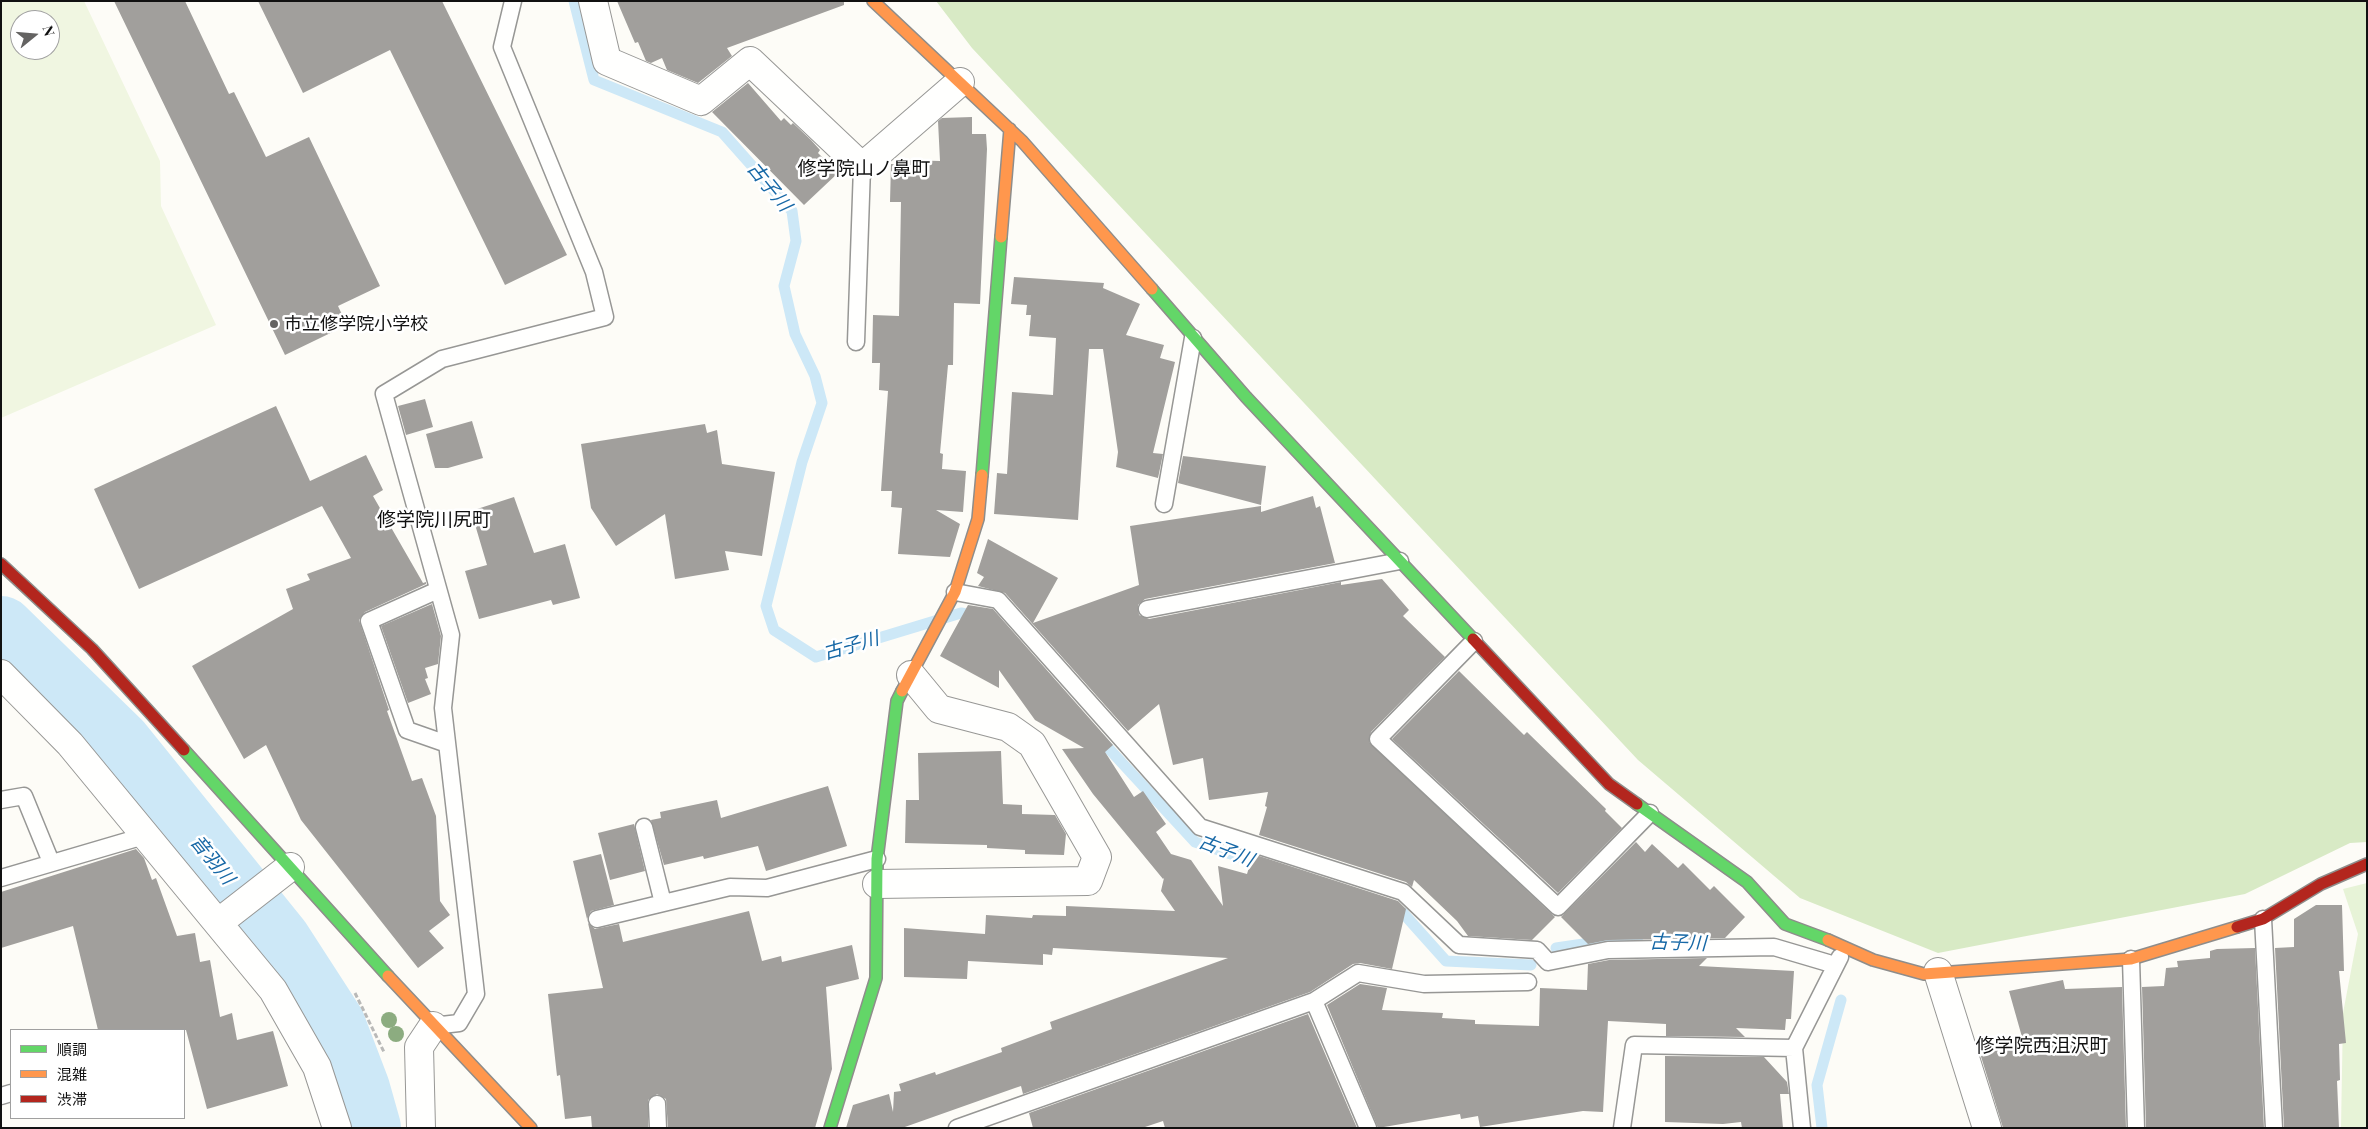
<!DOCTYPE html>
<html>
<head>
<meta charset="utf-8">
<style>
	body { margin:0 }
	#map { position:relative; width:2368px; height:1129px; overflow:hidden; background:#fdfcf7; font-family:"Playfair Display","Noto Sans JP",serif }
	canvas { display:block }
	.frame { position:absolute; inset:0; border:2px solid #111; pointer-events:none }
	.legend { position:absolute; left:10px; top:1029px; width:175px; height:90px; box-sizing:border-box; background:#fff; border:1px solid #a0a0a0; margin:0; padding:6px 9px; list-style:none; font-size:15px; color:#111 }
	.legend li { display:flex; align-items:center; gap:10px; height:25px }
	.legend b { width:25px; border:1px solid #a0a0a0 }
	.north { position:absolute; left:10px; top:10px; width:50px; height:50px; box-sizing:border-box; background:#fff; border:1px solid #a0a0a0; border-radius:50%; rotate:73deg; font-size:14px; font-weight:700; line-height:20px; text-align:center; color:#111 }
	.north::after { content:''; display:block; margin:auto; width:18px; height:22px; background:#646362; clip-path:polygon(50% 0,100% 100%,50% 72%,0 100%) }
</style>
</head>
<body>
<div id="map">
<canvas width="2368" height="1129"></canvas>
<div class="frame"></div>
<ul class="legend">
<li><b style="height:6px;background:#63d668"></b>順調</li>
<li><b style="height:6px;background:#ff974d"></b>混雑</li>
<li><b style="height:6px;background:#b3261e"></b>渋滞</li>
</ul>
<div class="north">N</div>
</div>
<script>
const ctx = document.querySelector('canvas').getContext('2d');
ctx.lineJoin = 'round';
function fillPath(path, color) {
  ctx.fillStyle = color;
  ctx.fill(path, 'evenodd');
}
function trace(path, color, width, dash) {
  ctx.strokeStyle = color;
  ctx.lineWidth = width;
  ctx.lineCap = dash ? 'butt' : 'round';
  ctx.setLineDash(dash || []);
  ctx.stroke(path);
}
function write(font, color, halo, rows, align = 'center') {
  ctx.font = font + ' "Playfair Display","Noto Sans JP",serif';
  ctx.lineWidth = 5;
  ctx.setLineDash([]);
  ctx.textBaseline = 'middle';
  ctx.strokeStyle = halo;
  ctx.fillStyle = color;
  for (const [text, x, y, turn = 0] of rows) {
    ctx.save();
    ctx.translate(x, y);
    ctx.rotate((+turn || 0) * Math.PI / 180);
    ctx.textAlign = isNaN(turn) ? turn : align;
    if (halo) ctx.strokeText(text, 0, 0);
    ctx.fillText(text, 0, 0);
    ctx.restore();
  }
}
fillPath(new Path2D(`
	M2367 883V1128H2341L2343 1013 2358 934 2343 889Z`), '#e7f3d7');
fillPath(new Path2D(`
	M936 1H2367V842L2350 843 2245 894 1938 953 1800 898 1638 760 972 48Z`), '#d8eac5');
fillPath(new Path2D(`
	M1 1H84L160 161 161 206 216 325 1 418ZM20 20H50V50H20Z`), '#f0f6e1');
trace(new Path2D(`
	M574 1 594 80 722 132 792 211 796 241 784 286 795 334 815 376 822 403 802 462 766 606 774 630 816 657 961 613 977 616
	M1099 738 1195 842 1264 865
	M1393 909 1403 913 1446 961 1531 965
	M1556 948 1604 941 1638 942
	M1822 1128 1817 1085 1841 1000`), '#cde8f7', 11);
trace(new Path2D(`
	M1 630 118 744 277 941 332 1026 356 1089 367 1128`), '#cde8f7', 68);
fillPath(new Path2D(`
	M114 1H185L229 94 234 92 266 157 309 137 380 286 338 306 347 325 285 355Z
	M258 1H442L567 255 505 285 390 50 303 93Z
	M617 1H844V5L727 48 732 56 698 83 667 70 662 58 651 63 646 61 638 42 635 43Z
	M748 83 781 121 784 118 791 125 793 123 811 140 820 150 818 153 838 173 804 205 712 112Z
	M972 117V134H986L987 149 980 304 954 303 953 365H948L940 453 943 454 942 469 966 471 963 512 936 510 960 524 950 557 898 554 902 508 891 507 892 491H881L888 391 879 390 880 363H872L873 315 899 316 901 202H890L891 164 903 165V160L940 161 938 121 942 118Z
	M1014 277 1104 283 1103 288 1140 304 1126 335 1164 345 1160 358 1175 362 1153 453 1163 454 1158 478 1116 467 1118 452 1103 349H1089L1078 520 994 514 997 473 1007 474 1012 392 1053 395 1056 338 1029 336 1031 315H1026L1027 305 1011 304Z
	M425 399 433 427 406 435 398 406Z
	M276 406 310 481 366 455 383 490 373 496 423 583 426 582V584L365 612 359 620 389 710 387 711 412 781 422 778 436 816 440 901 450 915 429 931 444 948 418 968 301 820 266 745 244 759 192 666 293 609 286 589 310 580 307 574 351 558 322 506 139 589 94 489Z
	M472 421 483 458 448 468H435L426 434Z
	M705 424 707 433 717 430 722 464 775 472 762 556 725 551 729 570 675 579 665 514 616 546 591 508 581 444Z
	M1183 456 1266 466 1261 505 1178 483Z
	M1313 496 1316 508 1320 506 1335 563 1145 599 1138 605 1139 615 1149 619 1341 582V585L1382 579 1409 610 1403 616 1445 657 1371 732 1369 742 1555 917 1532 940 1468 936 1457 921 1414 880 1412 887 1406 882 1259 835 1267 807 1265 806 1268 792 1209 800 1203 758 1173 765 1159 704 1128 731 1005 593 978 586 984 577 977 573 988 539 1058 578 1033 623 1139 585 1130 526 1261 506V512Z
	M514 497 534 553 565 544 580 598 553 605 551 600 479 619 465 571 487 565 471 511Z
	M432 604 441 636 438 664 425 668 428 678 425 679 431 694 408 703 381 626Z
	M968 605 993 609 1113 745 1105 752 1134 797 1143 791 1166 824 1156 832 1171 854 1191 860 1223 906 1218 866 1247 874 1253 854 1398 901 1406 909 1392 969 1360 963 1353 964 1310 992 1023 1094 1021 1086 1015 1088 902 1128H846L853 1105 889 1094 893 1112 894 1092 901 1091 899 1084 935 1072 936 1075 1002 1052 1001 1048 1052 1029 1050 1022 1228 958 1053 948 1052 955 1043 954V965L968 961 967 979 904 977V928L985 934 986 915 1032 918 1033 915 1066 916V906L1175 911 1161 891 1164 878 1163 879 1093 794 1062 749 1084 748 1035 720 999 670V688L940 656Z
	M1459 671 1524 735 1527 732 1606 809 1605 811 1622 828 1558 893 1392 739Z
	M1001 751 1003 804 1022 805V814L1055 815 1066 834 1064 855 1025 854V850L987 848V845L905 843 906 800H919L918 753Z
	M828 786 847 846 766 871 758 846 704 859 703 856 664 865 651 820 661 818 660 812 717 800 721 818Z
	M634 824 645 871 610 880 598 833Z
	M1636 842 1645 852 1652 844 1678 868 1683 863 1710 890 1714 886 1745 917 1725 938 1608 940 1588 944 1561 917Z
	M136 849 144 858 152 880 156 878 177 936 195 933 200 962 210 960 220 1017 232 1013 237 1040 273 1031 288 1086 207 1109 186 1030H98L73 926 1 948V892Z
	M601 854 614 905 591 911 587 919 573 861Z
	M2316 905H2342L2344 971H2339L2346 1043 2339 1044 2340 1080 2337 1081 2339 1128H2284L2275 948 2294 947V919Z
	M749 911 762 961 781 956 782 962 852 945 859 979 826 987 832 1069 815 1128H668L666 1099 657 1094 648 1100V1128H592L591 1116 565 1119 560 1075 557 1076 548 994 603 988 588 923 595 929 619 924 623 942Z
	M2255 948 2264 1128H2146L2142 987 2164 986 2166 968 2178 967 2177 961 2210 958V951L2217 949Z
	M1707 958 1699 966 1794 971 1791 1019H1786L1785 1030 1736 1028 1745 1037 1666 1036V1024L1608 1021 1603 1112 1583 1111 1480 1127 1478 1116 1461 1119 1460 1114 1378 1128 1327 1005 1360 984 1387 988 1382 1010 1443 1013 1442 1018 1475 1020V1024L1539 1026 1540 988 1587 990 1588 964 1609 960Z
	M2063 980 2065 989 2122 987 2126 1128H2003L1979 1050 2022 1037 2009 991Z
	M1308 1014 1357 1128H1165L1163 1121 1142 1128H1033L1029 1113Z
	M1665 1056 1764 1057 1787 1082 1789 1094H1780L1783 1128H1742L1741 1122 1723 1124 1665 1122Z`), '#a19f9c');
const lane = new Path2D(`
	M856 342 862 167
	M1164 504 1193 338
	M438 590 369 621 407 730 447 744
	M955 592 998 600 1200 827 1403 892 1459 945 1537 950 1548 962 1608 950 1774 947 1835 965
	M1147 609 1400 561
	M1474 641 1378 739 1558 907 1650 813
	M1 800 24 796 51 862
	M644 827 663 903
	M1 878 144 836
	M597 919 730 887 767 888 877 859
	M2263 919 2274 1128
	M2131 959 2136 1128
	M1314 1001 1358 973 1424 984 1528 982
	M433 1026 459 1023 476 994 443 708 451 635 384 394 442 359 605 317 594 272 502 47 513 1
	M1 1096 11 1093
	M657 1104 658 1128
	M957 1128 1314 1001 1368 1128
	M1622 1128 1634 1045 1794 1048
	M1802 1128 1794 1048 1840 957`);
const street = new Path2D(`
	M593 1 607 61 701 101 750 61 862 167 960 82
	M1 674 70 744 273 990 317 1067 337 1128
	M877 884 1088 881 1097 857 1032 744 1008 727 939 709 911 675
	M218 923 290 867
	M1938 972 1987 1128
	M421 1128 419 1047 433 1026`);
const fast = new Path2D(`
	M1152 289 1246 397 1473 639
	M982 475 1001 237
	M184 750 388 976
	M1637 804 1747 882 1785 924 1828 940
	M830 1128 876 978 877 859 897 701 902 691`);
const slow = new Path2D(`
	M873 1 1022 141 1152 289
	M1001 237 1010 129
	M902 691 955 592 978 519 982 475
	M1828 940 1873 960 1924 974 2131 959 2237 927
	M388 976 531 1128`);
const jam = new Path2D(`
	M1 564 92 649 184 750
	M1473 639 1609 784 1637 804
	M2237 927 2263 919 2321 884 2367 864`);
trace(lane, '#979795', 19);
trace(street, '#979795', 30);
trace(fast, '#8e8d8b', 14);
trace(slow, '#8e8d8b', 14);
trace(jam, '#8e8d8b', 14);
trace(new Path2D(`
	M355 993 384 1052`), '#b9b9b8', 3, [5, 2.5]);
trace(lane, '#fffffe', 16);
trace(street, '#fffffe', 28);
trace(fast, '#63d668', 11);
trace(slow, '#ff974d', 11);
trace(jam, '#b3261e', 11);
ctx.fillStyle = '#8cac80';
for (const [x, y] of [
	[389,1020],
	[396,1034]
]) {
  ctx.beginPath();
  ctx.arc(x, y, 8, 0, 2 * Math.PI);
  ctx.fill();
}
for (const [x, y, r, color] of [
	[274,324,5,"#646362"]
]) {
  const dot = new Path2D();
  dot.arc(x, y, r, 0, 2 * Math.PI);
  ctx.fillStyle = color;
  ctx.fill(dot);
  trace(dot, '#fff', 2);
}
write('18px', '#111', '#fff', [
	["市立修学院小学校",284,324]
], 'left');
write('19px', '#111', '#fff', [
	["修学院山ノ鼻町",864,169],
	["修学院川尻町",434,520],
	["修学院西沮沢町",2042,1046]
]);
write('italic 19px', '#1768a6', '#fff', [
	["古子川",769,187,51],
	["古子川",851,646,-16],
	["古子川",1226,851,21],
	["音羽川",212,860,51],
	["古子川",1678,943,2]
]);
</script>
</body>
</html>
